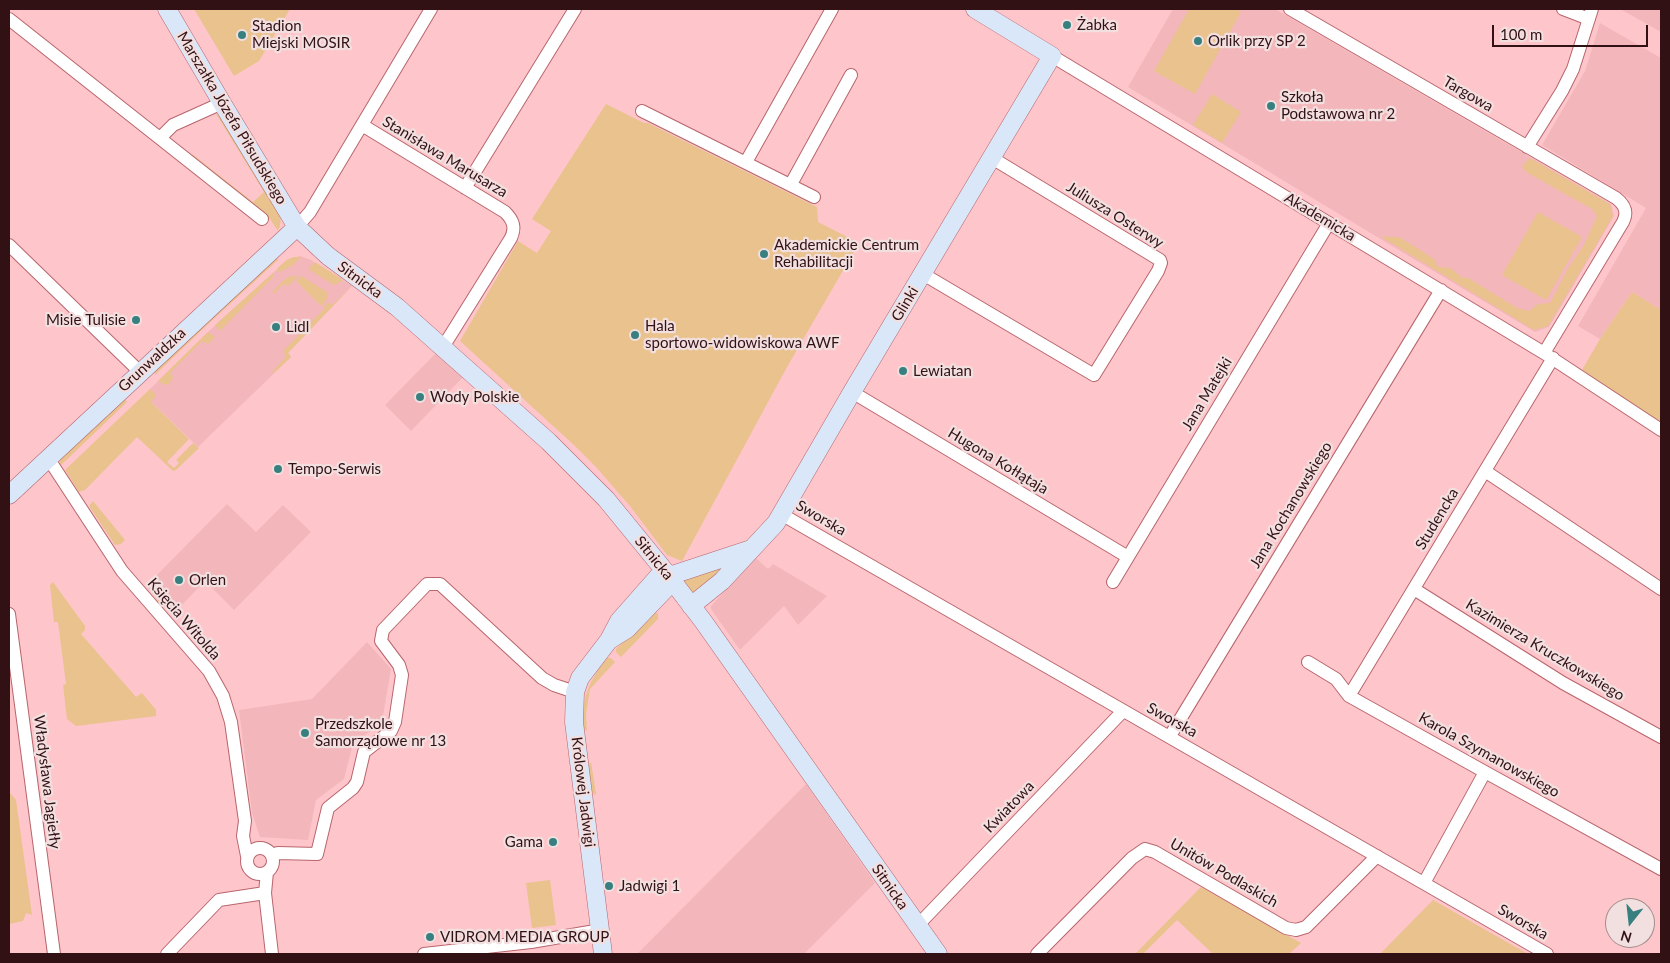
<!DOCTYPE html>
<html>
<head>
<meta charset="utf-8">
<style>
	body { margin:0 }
	#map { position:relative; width:1670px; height:963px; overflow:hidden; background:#fec6ca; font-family:Lato,sans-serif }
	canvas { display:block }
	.frame { position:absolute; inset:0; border:10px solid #321115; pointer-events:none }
	.north { position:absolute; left:1605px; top:898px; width:50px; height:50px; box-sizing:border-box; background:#f2dfdf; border:1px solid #a58d8e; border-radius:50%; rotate:196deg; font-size:14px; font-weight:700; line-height:20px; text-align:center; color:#321115 }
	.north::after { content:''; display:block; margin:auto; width:18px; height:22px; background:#37807f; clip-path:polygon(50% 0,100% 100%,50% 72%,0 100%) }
	.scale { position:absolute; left:1492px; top:25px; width:156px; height:22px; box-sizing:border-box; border:2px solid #321115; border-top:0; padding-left:6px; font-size:15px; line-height:18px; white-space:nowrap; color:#321115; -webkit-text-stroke:4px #f2dfdf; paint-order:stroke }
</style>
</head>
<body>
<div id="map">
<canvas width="1670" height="963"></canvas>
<div class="frame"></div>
<div class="north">N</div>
<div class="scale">100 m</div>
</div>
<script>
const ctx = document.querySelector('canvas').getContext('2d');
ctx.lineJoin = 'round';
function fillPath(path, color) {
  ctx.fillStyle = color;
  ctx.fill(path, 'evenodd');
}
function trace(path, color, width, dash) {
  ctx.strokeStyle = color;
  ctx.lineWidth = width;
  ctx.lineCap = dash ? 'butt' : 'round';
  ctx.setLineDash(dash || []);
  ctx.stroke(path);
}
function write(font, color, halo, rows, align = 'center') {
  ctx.font = font + ' Lato,sans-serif';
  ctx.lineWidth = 4.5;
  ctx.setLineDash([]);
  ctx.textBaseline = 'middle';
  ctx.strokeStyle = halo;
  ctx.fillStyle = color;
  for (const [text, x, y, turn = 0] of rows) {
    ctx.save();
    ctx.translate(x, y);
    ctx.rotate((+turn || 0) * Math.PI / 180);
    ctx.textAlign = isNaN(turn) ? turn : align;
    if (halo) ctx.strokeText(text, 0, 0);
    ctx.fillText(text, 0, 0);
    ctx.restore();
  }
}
fillPath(new Path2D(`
	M1173 9H1275L1611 204 1614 216 1549 327 1535 332 1128 87Z
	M1620 9H1661V32Z
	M1600 23 1661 58V310L1632 292 1600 339 1578 326 1646 208 1542 145 1585 71Z
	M300 256 311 260 352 286 288 353 291 357 198 447 144 395 208 332 287 260Z
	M436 353 463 377 411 431 385 405Z
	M227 504 256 532 283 505 311 532 234 610 205 581 172 615 146 586Z
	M756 558 768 569 773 564 827 596 798 625 784 606 740 650 711 609V606Z
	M367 642 391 669 382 722 353 744 344 779 316 800 308 840 260 837 252 813 239 710 312 699Z
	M806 784 875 883 804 954H637Z`), '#f3b7bb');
fillPath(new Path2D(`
	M194 9H290L259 61 234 76Z
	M1189 9H1236L1241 12 1195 94 1154 71Z
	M1212 94 1241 112 1222 143 1193 125Z
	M606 104 644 123H648L817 207 818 222 859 243 787 367 682 561 667 555 630 506 596 467 575 446 460 341 518 241 537 253 551 231 532 219Z
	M216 114 220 115 281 214 280 226 278 231 270 219 194 162 192 154 253 202 264 192Z
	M1530 158 1610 204 1613 216 1548 326 1534 330 1383 238V235L1388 237H1399L1434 259 1438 267 1450 268 1463 278H1468L1517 308 1529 311 1538 304 1550 303 1567 270 1584 245 1597 216 1592 209 1526 172 1522 166Z
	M1538 212 1582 237 1546 300 1502 275Z
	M276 256 278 260 206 326 155 375V370Z
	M301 257 292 266 277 273V269C285 261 290 256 301 257Z
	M315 262 342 279 341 282 334 285 308 269Z
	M273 273V277L220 331 215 325Z
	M291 276H298L288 286 283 284 274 294 272 292 284 280Z
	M301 276 327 292 328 295 326 301 321 306 296 281Z
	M352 286 288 353 291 357 274 373 272 372 286 357 283 351 324 309 323 308 328 302 332 305Z
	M1632 292 1661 310V423L1582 370 1600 339Z
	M208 332 215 337 208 344 202 341 170 373 173 377 170 383 165 385 158 381Z
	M150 389 156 395 151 402 189 439 167 462 174 468 179 463 176 460 193 443 199 448 176 470 173 471 137 437 85 490 79 492 65 470Z
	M122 397 127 402 60 466V458Z
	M93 501 125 540 121 544 115 545 89 506Z
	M727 565 697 592H688L683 581 684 579Z
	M53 582 85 626V630L81 634 136 697 142 693 156 710V716L76 726 67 719 63 685 66 684 58 622H54L50 585Z
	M157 591H166L168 593 159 602 153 594Z
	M653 610 658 614V619L621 657 616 652V649Z
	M607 658H611L615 662 590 689 586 714 587 731 584 728C581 698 589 681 607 658Z
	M591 762 596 794 595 795 592 792 588 766Z
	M9 792 16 800 32 915 26 913 23 921 9 924Z
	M550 880 556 925 532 928 526 883Z
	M1201 887 1301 943 1289 954H1213L1177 920 1143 954H1135Z
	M1433 900 1528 954H1380Z`), '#e9c28d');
const street = new Path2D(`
	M1290 9 1616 198C1625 205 1628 212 1623 222L1544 353
	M1563 9 1589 19
	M9 19 262 219
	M1052 56 1544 353 1661 430
	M642 111 814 197
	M362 125 505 212C513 220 516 227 511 238L443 347
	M160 138 173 125 222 103
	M1527 147 1562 91 1573 69 1592 9
	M746 162 832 9
	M791 184 851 75
	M465 188 575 9
	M297 227 310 212 431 9
	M9 245 140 372
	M923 274 1094 375 1158 271 1161 263 1160 260 992 158
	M852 392 1128 557
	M48 458 122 571 209 671 223 696 231 722 245 821 243 836 247 856
	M1485 471 1661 589
	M781 514 1547 954
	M1113 582 1329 223
	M1414 589 1563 683 1661 737
	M9 614 54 954
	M1308 662 1336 679 1349 696 1485 772 1661 869
	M1349 696 1553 358
	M1170 736 1441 290
	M247 861a13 13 0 1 1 26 0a13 13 0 1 1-26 0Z
	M272 855 278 853 317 854 328 808 353 788 357 782 364 752 391 731 395 722 402 675 399 665 381 641 383 630 427 584H440L542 678 554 685 575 692
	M267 872 265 893 272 954
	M1424 883 1485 772
	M918 925 1123 711
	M167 954 219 900 265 893
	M424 954 531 942 601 930
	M1037 954 1132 858 1145 849 1155 852 1286 928 1296 930 1306 927 1377 856`);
const secondary = new Path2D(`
	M167 9 222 103 297 227 328 256 397 307 549 442 606 499 664 570 703 621 938 954
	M9 495 297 227
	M669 576 751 549
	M691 606 722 581 776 523 852 392 1052 56 975 9
	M611 639 627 629 673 581
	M603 954 574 722 575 692 580 678 609 640 619 621 664 570`);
trace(street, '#b8656d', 14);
trace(secondary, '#b8656d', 19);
trace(street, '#fff', 12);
trace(secondary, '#dae7f8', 18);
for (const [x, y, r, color] of [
	[1067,25,5,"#37807f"],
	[242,35,5,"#37807f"],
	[1198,41,5,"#37807f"],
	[1271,106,5,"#37807f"],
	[764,254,5,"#37807f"],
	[136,320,5,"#37807f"],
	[276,327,5,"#37807f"],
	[635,335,5,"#37807f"],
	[903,371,5,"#37807f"],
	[420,397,5,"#37807f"],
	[278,469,5,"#37807f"],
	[179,580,5,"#37807f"],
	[305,733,5,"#37807f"],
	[553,842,5,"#37807f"],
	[609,886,5,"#37807f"],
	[430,937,5,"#37807f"]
]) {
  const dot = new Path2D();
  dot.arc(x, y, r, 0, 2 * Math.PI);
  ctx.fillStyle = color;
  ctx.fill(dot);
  trace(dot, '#f2dfdf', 2);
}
write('15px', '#321115', '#f2dfdf', [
	["Żabka",1077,25],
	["Stadion",252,26],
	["Miejski MOSIR",252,43],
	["Orlik przy SP 2",1208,41],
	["Szkoła",1281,97],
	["Podstawowa nr 2",1281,114],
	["Akademickie Centrum",774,245],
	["Rehabilitacji",774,262],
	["Misie Tulisie",126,320,"right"],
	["Hala",645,326],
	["sportowo-widowiskowa AWF",645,343],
	["Lidl",286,327],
	["Lewiatan",913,371],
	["Wody Polskie",430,397],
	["Tempo-Serwis",288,469],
	["Orlen",189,580],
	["Przedszkole",315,724],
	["Samorządowe nr 13",315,741],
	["Gama",543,842,"right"],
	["Jadwigi 1",619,886],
	["VIDROM MEDIA GROUP",440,937]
], 'left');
write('15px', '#321115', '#f2dfdf', [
	["Targowa",1468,94,30],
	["Marszałka Józefa Piłsudskiego",232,118,59],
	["Stanisława Marusarza",445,157,31],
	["Juliusza Osterwy",1115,215,32],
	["Akademicka",1320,217,31],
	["Sitnicka",360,280,36],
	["Glinki",905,304,-59],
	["Grunwaldzka",152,360,-43],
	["Jana Matejki",1207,394,-59],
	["Hugona Kołłątaja",998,461,31],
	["Jana Kochanowskiego",1291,505,-59],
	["Sworska",821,518,30],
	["Studencka",1437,519,-59],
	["Sitnicka",654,558,51],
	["Księcia Witolda",184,619,49],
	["Kazimierza Kruczkowskiego",1545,650,31],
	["Sworska",1172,720,29],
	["Karola Szymanowskiego",1489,755,29],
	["Władysława Jagiełły",47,782,83],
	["Królowej Jadwigi",583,792,83],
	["Kwiatowa",1009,807,-46],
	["Unitów Podlaskich",1224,873,30],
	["Sitnicka",890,887,55],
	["Sworska",1523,922,30]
]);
</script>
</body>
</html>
